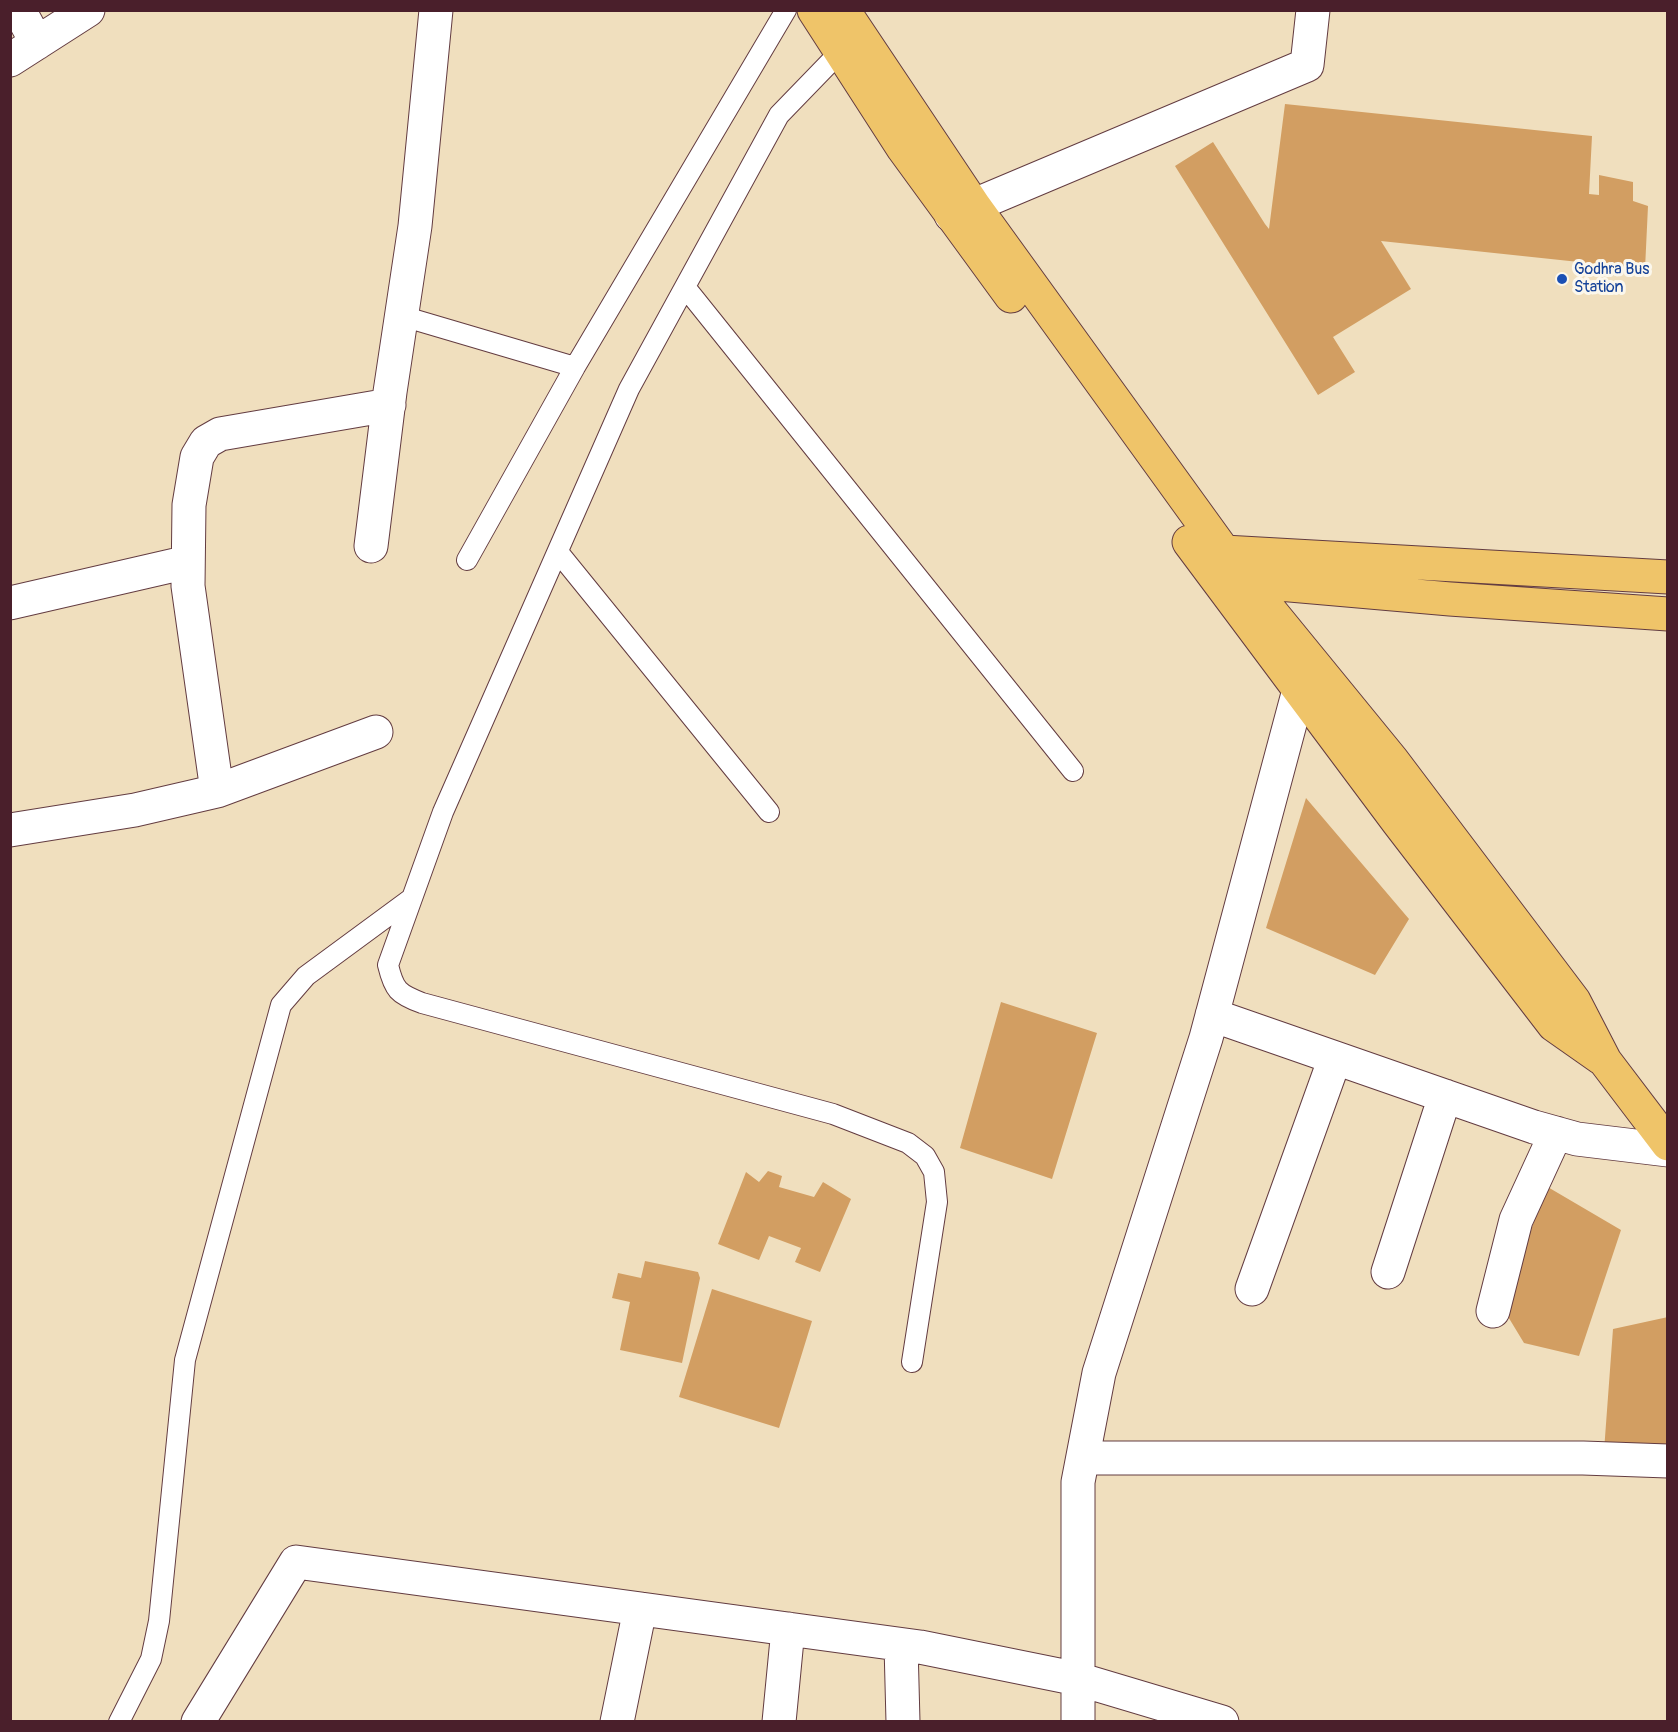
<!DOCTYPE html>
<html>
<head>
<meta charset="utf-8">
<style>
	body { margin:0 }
	#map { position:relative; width:1678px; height:1732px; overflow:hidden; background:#f0dfbe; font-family:Pangolin,sans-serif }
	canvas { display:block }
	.frame { position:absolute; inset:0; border:12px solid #4a1f2b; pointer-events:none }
</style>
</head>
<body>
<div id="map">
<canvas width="1678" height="1732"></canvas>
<div class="frame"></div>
</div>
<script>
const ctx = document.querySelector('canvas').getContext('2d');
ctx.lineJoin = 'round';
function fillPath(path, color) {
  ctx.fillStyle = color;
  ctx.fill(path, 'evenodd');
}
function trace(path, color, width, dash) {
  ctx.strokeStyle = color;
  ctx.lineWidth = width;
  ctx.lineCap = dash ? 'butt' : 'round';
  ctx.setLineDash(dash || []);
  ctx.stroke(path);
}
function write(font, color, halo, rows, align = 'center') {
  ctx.font = font + ' Pangolin,sans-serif';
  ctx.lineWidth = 6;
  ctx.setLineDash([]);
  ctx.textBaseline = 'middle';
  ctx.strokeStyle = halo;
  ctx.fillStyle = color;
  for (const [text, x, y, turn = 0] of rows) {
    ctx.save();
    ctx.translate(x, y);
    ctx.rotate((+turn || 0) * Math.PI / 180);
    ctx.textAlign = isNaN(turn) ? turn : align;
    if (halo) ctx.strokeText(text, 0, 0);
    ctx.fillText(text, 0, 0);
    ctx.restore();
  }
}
fillPath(new Path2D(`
	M1285 104 1592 136 1589 194 1599 195V175L1633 182V201L1648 206 1645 269 1381 241 1411 289 1333 337 1355 372 1318 395 1175 166 1213 142 1265 224 1269 229Z
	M1306 798 1409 919 1375 975 1266 928Z
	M1001 1002 1097 1033 1052 1179 960 1148Z
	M768 1171 782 1176 779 1187 814 1197 823 1182 851 1199 820 1272 795 1262 801 1248 769 1236 759 1260 718 1244 746 1172 759 1182Z
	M1546 1186 1621 1230 1579 1356 1524 1343 1504 1310Z
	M645 1261 698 1272 700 1278 682 1363 620 1350 630 1302 612 1298 618 1273 641 1278Z
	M712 1289 812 1321 779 1428 679 1397Z
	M1668 1317V1452L1604 1451 1613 1329Z`), '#d29e62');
const lane = new Path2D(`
	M840 52 779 115 629 389 443 812 388 965C394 990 398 994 422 1003L833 1114 908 1143 925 1156 934 1172 937 1202 912 1362
	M685 287 1073 771
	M402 316 575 367
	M558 552 769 812
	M467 560 575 367 786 10
	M119 1722 151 1659 159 1621 185 1360 281 1005 306 976 412 898`);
const street = new Path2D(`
	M19 10 37 43
	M10 60 88 10
	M951 215 1307 65 1313 10
	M371 546 390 392 415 226 436 10
	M10 603 188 562
	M217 791 188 586 189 505 197 457 206 442 220 434 389 405
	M10 830 135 810 217 791 376 732
	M1212 1015 1534 1127 1577 1139 1668 1150
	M1388 1272 1445 1096
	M1252 1289 1335 1058
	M1493 1311 1516 1220 1556 1133
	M1083 1458H1583L1668 1461
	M901 1645 903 1722
	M198 1722 296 1562 920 1647 1078 1679 1222 1722
	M617 1722 640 1609
	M779 1722 788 1629
	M1078 1722V1482L1099 1373 1206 1038 1299 690 1307 668`);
const primary = new Path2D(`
	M814 10 903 148 1011 296
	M843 10 974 206 1224 552 1245 580 1392 760 1574 1001 1605 1061 1668 1144
	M1189 542 1398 822 1554 1025 1601 1058
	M1208 552H1224L1668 577
	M1233 580 1450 599 1668 614`);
trace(lane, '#633c41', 22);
trace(street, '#633c41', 35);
trace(primary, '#633c41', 35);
trace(lane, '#fff', 20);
trace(street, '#fff', 33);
trace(primary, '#efc469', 33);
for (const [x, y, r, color] of [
	[1562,279,6,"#1a4fb4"]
]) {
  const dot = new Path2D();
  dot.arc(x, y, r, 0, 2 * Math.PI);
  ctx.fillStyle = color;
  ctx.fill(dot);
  trace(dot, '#fbf7ec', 2);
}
write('16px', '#164399', '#fbf7ec', [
	["Godhra Bus",1574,270],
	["Station",1574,288]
], 'left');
</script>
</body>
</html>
